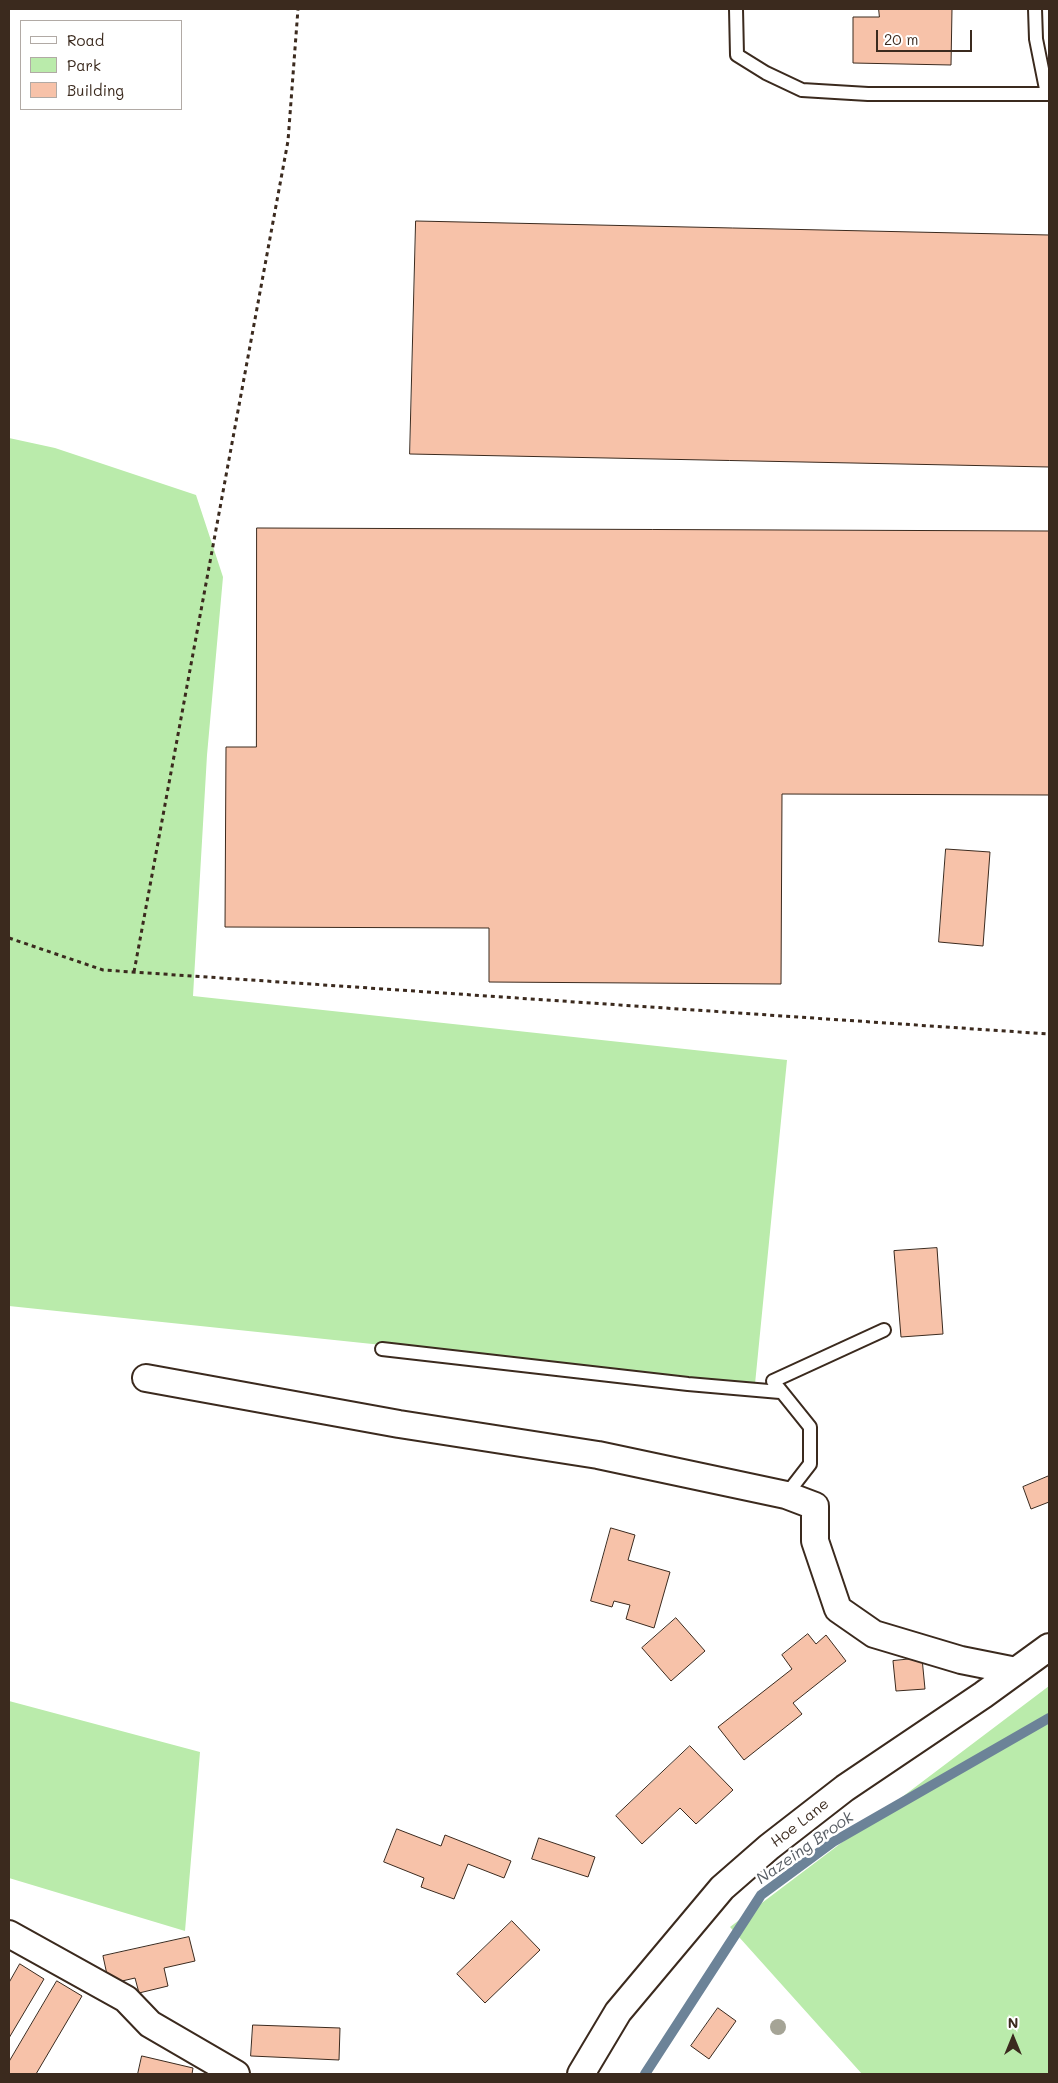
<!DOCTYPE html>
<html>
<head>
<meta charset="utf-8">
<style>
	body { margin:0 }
	#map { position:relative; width:1058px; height:2083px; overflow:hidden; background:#fff; font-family:Mali,sans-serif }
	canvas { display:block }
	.frame { position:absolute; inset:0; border:10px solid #3b2a1e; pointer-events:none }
	.legend { position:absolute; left:20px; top:20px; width:162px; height:90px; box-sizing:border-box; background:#fff; border:1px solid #b1aaa5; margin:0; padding:6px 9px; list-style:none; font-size:15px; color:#3b2a1e }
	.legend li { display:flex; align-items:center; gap:10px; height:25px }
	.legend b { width:25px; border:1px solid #b1aaa5 }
	.north { position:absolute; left:988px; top:2013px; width:50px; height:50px; -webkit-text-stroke:4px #fff; paint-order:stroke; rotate:0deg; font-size:14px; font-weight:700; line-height:20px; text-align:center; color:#3b2a1e }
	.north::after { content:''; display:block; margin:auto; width:18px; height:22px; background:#3b2a1e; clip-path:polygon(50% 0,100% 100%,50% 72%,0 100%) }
	.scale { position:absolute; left:876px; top:30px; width:96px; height:22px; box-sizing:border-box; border:2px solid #3b2a1e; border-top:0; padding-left:6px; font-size:15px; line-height:18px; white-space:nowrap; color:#3b2a1e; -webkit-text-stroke:4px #fff; paint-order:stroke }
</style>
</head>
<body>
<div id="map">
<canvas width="1058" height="2083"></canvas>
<div class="frame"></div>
<ul class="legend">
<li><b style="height:6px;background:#fff"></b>Road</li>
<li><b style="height:14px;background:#baebab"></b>Park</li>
<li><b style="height:14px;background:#f7c2a9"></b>Building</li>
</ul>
<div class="north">N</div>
<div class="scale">20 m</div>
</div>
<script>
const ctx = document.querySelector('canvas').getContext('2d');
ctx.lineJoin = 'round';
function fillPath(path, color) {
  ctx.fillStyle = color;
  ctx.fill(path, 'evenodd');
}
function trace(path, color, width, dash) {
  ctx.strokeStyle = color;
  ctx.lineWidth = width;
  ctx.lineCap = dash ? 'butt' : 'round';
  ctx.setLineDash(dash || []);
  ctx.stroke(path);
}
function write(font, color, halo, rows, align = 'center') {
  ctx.font = font + ' Mali,sans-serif';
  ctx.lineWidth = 5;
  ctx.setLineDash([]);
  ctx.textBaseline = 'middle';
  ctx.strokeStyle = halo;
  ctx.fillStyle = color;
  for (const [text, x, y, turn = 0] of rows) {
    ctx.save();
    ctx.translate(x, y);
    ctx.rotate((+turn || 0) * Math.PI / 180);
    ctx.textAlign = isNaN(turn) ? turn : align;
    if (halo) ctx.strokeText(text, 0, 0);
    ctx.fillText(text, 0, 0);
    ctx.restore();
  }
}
fillPath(new Path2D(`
	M9 438 55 448 196 495 223 577 207 755 193 996 787 1060 755 1384 9 1306Z
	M1049 1686V2074H862L730 1927Z
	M9 1701 200 1752 185 1931 9 1878Z`), '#baebab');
trace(new Path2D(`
	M645 2074 761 1895 833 1842 1049 1718`), '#6c8398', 10);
const building = new Path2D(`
	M879 9H952L951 65 853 63V17H879Z
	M416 221 1049 235V467L410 454Z
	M257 528 1049 531V795L782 794 781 984 489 982V928L225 927 226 747H256Z
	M946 849 990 852 983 946 939 942Z
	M937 1248 943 1334 901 1337 894 1251Z
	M1049 1476V1502L1031 1509 1023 1487Z
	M611 1528 635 1535 628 1560 670 1572 654 1628 626 1619 630 1605 614 1601 612 1607 591 1601Z
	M676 1618 705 1651 671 1681 642 1648Z
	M808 1634 816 1644 826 1635 846 1661 793 1703 802 1714 744 1760 718 1727 792 1669 782 1655Z
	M922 1658 925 1689 896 1691 893 1661Z
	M690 1746 733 1790 696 1824 680 1808 642 1844 616 1816Z
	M397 1829 441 1846 445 1835 511 1861 504 1878 468 1864 454 1899 421 1887 424 1878 384 1862Z
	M539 1838 595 1857 588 1877 532 1859Z
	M512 1921 540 1950 485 2003 457 1974Z
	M189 1937 195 1961 164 1968 168 1986 139 1993 135 1978 109 1984 103 1956Z
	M20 1964 44 1979 9 2038V1983Z
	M57 1981 82 1996 36 2074H9V2062Z
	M718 2008 736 2021 709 2059 691 2046Z
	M253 2025 340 2028 339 2060 251 2056Z
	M142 2056 193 2068 192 2074H138Z`);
fillPath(building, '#f7c2a9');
trace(building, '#3b2a1e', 1);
const service = new Path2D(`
	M736 9 737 55 766 73 802 90 868 94H1049
	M1035 9 1036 39 1047 94
	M382 1349 688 1384 780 1392
	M786 1495 810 1464V1427L773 1381 884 1330`);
const minor = new Path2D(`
	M146 1378 399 1424 598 1455 786 1495 815 1506V1541L838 1609 874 1634 961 1660 1016 1671
	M9 1934 126 1999 150 2024 236 2074
	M581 2074 618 2012 722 1888 769 1847 845 1788 983 1695 1049 1647`);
trace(service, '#3b2a1e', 16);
trace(minor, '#3b2a1e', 30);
trace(new Path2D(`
	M9 938 103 970 1049 1034
	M134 972 288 141 298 9`), '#3b2a1e', 3, [4, 4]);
trace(service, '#fff', 12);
trace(minor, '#fff', 26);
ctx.fillStyle = '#a5a496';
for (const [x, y] of [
	[778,2027]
]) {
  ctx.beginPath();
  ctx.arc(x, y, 8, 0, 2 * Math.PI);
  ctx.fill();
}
write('15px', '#3b2a1e', '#fff', [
	["Hoe Lane",800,1823,-38]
]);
write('italic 16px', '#585e65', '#fff', [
	["Nazeing Brook",805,1848,-35]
]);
</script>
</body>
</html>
